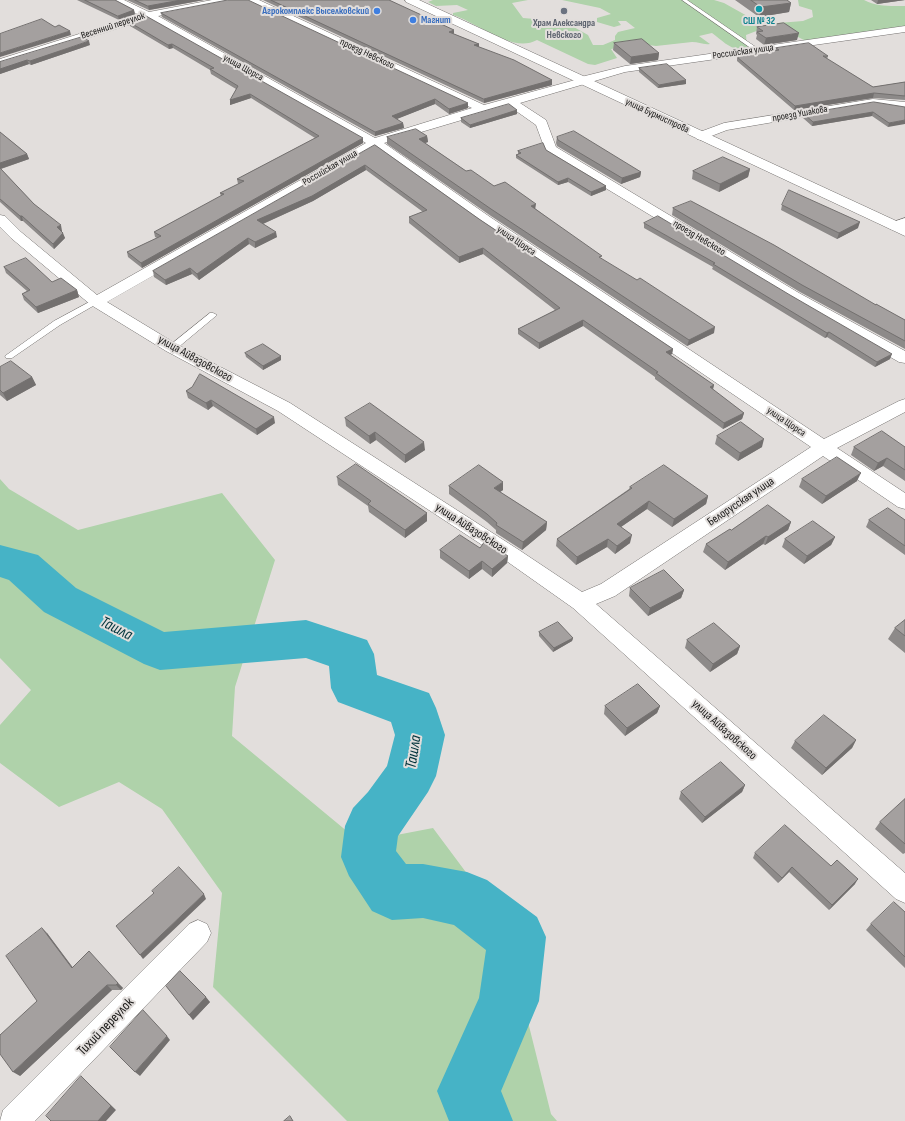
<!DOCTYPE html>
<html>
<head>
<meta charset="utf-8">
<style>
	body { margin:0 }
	canvas { display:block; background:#e2dedc }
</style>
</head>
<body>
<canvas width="905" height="1121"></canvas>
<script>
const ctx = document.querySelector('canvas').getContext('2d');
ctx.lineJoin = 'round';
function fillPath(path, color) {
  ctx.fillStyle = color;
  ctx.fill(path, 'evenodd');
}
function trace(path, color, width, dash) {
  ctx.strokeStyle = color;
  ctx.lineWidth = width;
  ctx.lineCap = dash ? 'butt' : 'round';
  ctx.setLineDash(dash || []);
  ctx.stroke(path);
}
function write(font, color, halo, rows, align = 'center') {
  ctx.font = font + ' "Sofia Sans Condensed",sans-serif';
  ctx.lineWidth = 4;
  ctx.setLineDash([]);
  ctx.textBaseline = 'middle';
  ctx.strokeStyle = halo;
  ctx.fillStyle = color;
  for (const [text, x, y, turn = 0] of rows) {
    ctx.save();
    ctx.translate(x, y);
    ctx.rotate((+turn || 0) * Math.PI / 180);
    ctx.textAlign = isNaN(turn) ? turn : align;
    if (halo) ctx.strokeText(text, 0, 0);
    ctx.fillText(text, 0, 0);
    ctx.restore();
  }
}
fillPath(new Path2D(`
	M433 0H528L512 3 523 18 535 19 548 24 572 26 588 35 593 45H603L615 40V36L618 32 635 28 626 21H618L621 25 614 27 597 22V18L611 14 600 8 562 0H714L724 3 749 17 759 30 746 35 747 47C734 54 723 41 712 33L699 36 710 44C703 45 699 42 692 42L656 46 641 44 611 49 617 58 595 65 588 64 537 40C512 54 477 22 453 15V13L468 10 457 5 436 6 428 2Z
	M798 0H864C877 7 890 6 905 6V26L806 41 790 33 768 30 766 24 803 21 813 17 812 10 799 6Z
	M0 479 9 489 78 530 222 493 275 560 235 687 232 736 360 842 433 828 503 922 551 1114 557 1121H347L213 987 222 893 162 809 119 782 59 807 0 763V725L31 690 0 658Z`), '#afd2aa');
fillPath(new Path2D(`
	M0 545 38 555 76 588 164 632 306 620 367 640 374 654 377 675 429 693 436 708 445 735 436 776 428 792 398 836 396 851 406 864H423L467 872 487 880 537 917 546 937 539 1001 501 1091 513 1121H449L437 1091 479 998 486 950 454 925 423 918 392 920 372 911 349 876 341 857 345 826 353 808 368 792 387 766 395 735 391 722 338 702 331 688 329 666 306 658 160 670 144 664 44 612 9 580 0 577Z`), '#46b3c6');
const service = new Path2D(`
	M682 0H687L760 50 755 51Z
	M93 300H96L100 302 60 325 12 358H6L5 356 54 321Z
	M210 313H213L217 315 175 350H169V346Z`);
const minor = new Path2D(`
	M111 0H124L149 12 212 0H233L228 3 158 16 375 138 472 108 248 2 246 0H259L484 105 575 80 577 78 625 66 905 26V32L625 72 520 103 546 120 556 147 799 293 905 351V363L899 362 789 299 546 152 536 125 509 106 384 143 490 217 824 439 899 401 905 399V412L837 448 905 493V509L898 507 823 456 615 596 596 604 905 873V903L896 899 573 608 505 560 278 411 166 351 91 305 11 238 0 227V215L5 216 21 232 97 295 366 143 147 19 0 66V59L139 15ZM375 149 480 223 811 447 601 584 582 592 519 550 290 403 178 345 107 302Z
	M873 99 905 102V110L873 105 727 130 701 140 697 139 695 136 697 133 724 123Z
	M905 218V227L895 230 890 229 888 226 890 223Z
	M198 920 207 924 211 933 207 942 35 1121H0L3 1110 189 924Z`);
const tertiary = new Path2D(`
	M405 0H419L905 225V236L406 2Z`);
trace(service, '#757270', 1);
trace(minor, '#757270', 1);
trace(tertiary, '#757270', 1);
fillPath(service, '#fff');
fillPath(minor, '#fff');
fillPath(tertiary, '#fff');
fillPath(new Path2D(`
	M77 0H115L134 10 135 15 119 20Z
	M127 0H204L149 10Z
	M263 0H389L454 34 479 44V47L552 80V85L484 103Z
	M735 0H787L791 3 789 12 759 17Z
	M871 0H905L877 4Z
	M161 13 468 108 449 114 435 104 396 119 403 123 404 128 375 136 162 17Z
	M146 16 363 143 142 268 128 257 127 252 157 238 155 237 154 232 221 196 220 193 239 184H238L237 179 315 138 251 98 230 105 236 89 211 74 210 70 173 48 169 49 130 26 129 22Z
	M757 27 797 40 764 45 756 39 757 35 756 34Z
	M614 43 659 53 658 60 630 64 613 50Z
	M90 45 31 65 29 64 0 74V62Z
	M776 48 828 56 827 59 873 87 905 82V100L873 98 794 110 737 61V57L775 51Z
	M639 68 686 84 658 88 639 72Z
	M905 107 888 127 872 116 812 126 803 118 804 114Z
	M517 110V114L470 128 461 122V118Z
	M0 132 27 154 29 159 1 169 34 204 62 231H61L65 238 54 249 23 221H21L0 202Z
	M427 136 428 142 425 143 466 171 536 209 601 259 714 333 687 346 491 216 387 144V137Z
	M557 137 641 172 640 177 621 184 557 146 556 143Z
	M375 145 479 219 673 349 672 354 670 355 714 385 713 390 744 413 742 419 723 429 655 379V377L583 326 539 349 518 334V329L555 310 483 254 459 263 409 223V217L423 212 366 170 313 201 263 224 277 237 255 248 249 244 199 280 192 274 166 285 154 277 153 271Z
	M546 150 606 186V190L591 196 568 182 558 185 516 158V155L518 154V151Z
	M750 169 748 177 719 192 692 179 693 171Z
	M782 205 858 228 837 239 781 210Z
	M673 208 876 305 905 320V349L800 292 672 215Z
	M644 223 890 359 875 367 827 337 825 338 712 269 713 267 644 228Z
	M4 267 52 282 77 290 79 297 38 313 24 300 22 294 27 291 6 273Z
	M245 353 281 356V360L263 370 246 357Z
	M0 367 32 377 36 385 7 401 0 395Z
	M192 387 275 423 257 435 213 406 208 410 188 398 186 391Z
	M345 418 425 450 405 463 376 440 370 444 346 426Z
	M717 436 762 447 738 461 715 444Z
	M854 447H905V481L883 466 874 471 851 455Z
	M337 477 427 513V521L405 538 369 512 368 506 338 485Z
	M802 479 857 481 822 504 799 487Z
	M449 486 503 490 500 492 547 522 546 530 522 550 496 533V530L487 522 449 494Z
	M630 487 708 496 706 504 672 527 647 509 621 527 630 543 615 554 607 547 576 565 556 546 557 539 629 489Z
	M869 520H905V555L866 527Z
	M791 522 788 530 765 545 763 544 725 570 703 552 706 544 731 530Z
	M835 537 831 545 804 564 782 547 785 539Z
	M480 548 508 556 507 563 492 577 482 569 469 579 440 558V550Z
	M630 588 684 590 681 598 648 616 629 596Z
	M905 620V653L888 639 895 628Z
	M539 632 573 638 572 641 553 652 539 636Z
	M687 640 740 646 737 654 710 672 685 648Z
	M605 706H660L657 713 625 736 604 714Z
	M856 740 852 748 822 775 791 748 795 741Z
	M745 785 742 792 702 823 679 799 681 792Z
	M905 799V853L903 854 875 829 880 822Z
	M755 853 831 866 855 884 829 910 789 872 778 883 753 858Z
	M905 912V968L866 930 871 924Z
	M47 933 72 967 118 983 123 988 121 990H112L20 1076 37 1001Z
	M166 986 210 1002 193 1020Z`), '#8d8a89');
fillPath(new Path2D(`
	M181 0H204L149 10 148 6Z
	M878 0H905L877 4Z
	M791 3 789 12 759 17 761 7Z
	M134 10 135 15 119 20 118 16Z
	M454 30V34L449 32Z
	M70 31 71 35 0 57V53Z
	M799 33 797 40 764 45 766 38Z
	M89 41 90 45 31 65 30 61Z
	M172 44 173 48 169 49 168 45Z
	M479 44V48L474 45Z
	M659 53 658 60 630 64 631 57Z
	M27 60 29 64 0 74V69Z
	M552 80V85L484 103V99Z
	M686 80V84L658 88 659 85Z
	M874 93 873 98 794 110 795 106Z
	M250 94 251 98 230 105V100Z
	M435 99V104L392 121V116Z
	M468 103V108L449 114V109Z
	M517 110V114L470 128V125Z
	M873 112 872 116 812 126 813 122Z
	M905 120V124L888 127 889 123Z
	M403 123 404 128 375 136V132Z
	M427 136 428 142 419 145V139Z
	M363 138V143L142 268 141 263Z
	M27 154 29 159 0 169V163Z
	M365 165 366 170 313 201 258 226 257 220Z
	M750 169 748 177 719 192 720 184Z
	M641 172 640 177 621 184 622 178Z
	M568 178V182L558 185V182Z
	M606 186V190L591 196V192Z
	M536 204 535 210 531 206Z
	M20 216H22L23 221H21Z
	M860 222 858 228 837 239 839 233Z
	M61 225 62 231 59 232 57 227Z
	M276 232 277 237 255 248V242Z
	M63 233 65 238 54 249 53 244Z
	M248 238 249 244 199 280 197 274Z
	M483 248V254L459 263V257Z
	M190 268 192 274 166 285 165 280Z
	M77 290 79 297 38 313 36 307Z
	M583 320V326L539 349V343Z
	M715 327 714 333 687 346 689 340Z
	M829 332 827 337 825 338 827 333Z
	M673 349 672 354 664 358 666 352Z
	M892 354 890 359 875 367 877 362Z
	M281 356V360L263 370V366Z
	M32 377 36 385 7 401 3 393Z
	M714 385 712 391 710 387Z
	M211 400 213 406 208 410 206 403Z
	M744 413 742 419 723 429 724 423Z
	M274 417 275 423 257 435 256 429Z
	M375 432 376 440 370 444 369 436Z
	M764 439 762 447 738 461 740 453Z
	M424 442 425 450 405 463V455Z
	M887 458 883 466 874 471 878 463Z
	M861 473 857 481 822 504 826 496Z
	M503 482V490L494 496V488Z
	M708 496 706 504 672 527 674 519Z
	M649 501 647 509 615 531 617 524Z
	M427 513V521L405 538V530Z
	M547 522 546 530 522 550 523 542Z
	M791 522 788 530 765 545 768 537Z
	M632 535 630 543 615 554 617 546Z
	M766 536 763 544 725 570 728 562Z
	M835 537 831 545 804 564 807 556Z
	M608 539 607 547 576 565 577 557Z
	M508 556 507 563 492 577V569Z
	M482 561V569L469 579V571Z
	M684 590 681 598 648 616 650 608Z
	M573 638 572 641 553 652 554 648Z
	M740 646 737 654 710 672 713 664Z
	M660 706 657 713 625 736 627 728Z
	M856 740 852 748 822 775 826 768Z
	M745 785 742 792 702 823 705 817Z
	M792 867 789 872 778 883 782 878Z
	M858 879 855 884 829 910 832 905Z
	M204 894 206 899 143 959 140 955Z
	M42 928 47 933 77 973 72 968Z
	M118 983 123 988 121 990 116 985Z
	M107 985 112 990 20 1076 13 1072Z
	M206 997 210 1002 193 1020 189 1015Z
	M167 1036 170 1040 140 1076 135 1072Z
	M81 1076 116 1110 106 1121H98Z`), '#73706f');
const building = new Path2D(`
	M85 0H115L134 10 118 16Z
	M135 0H181L148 6Z
	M228 0H248L468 103 449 109 435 99 392 116 403 123 375 132 161 13Z
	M271 0H389L454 30 449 32 479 44 474 45 514 60 552 80 484 99Z
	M751 0H787L791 3 761 7Z
	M146 16 363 138 141 263 127 252 161 236 154 232 224 194 220 193 244 181 237 179 319 136 250 94 230 100 238 86 210 69 214 68 172 44 168 45 129 22Z
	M42 19 55 27 59 25 70 31 0 53V34Z
	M784 23 799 33 766 38 757 32 763 31 757 27Z
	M82 37 89 41 30 61 27 60 0 69V62Z
	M642 39 659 53 631 57 614 43Z
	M809 43 828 56H823L873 87 905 82V96L874 93 795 106 737 57 779 50 776 48Z
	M667 64 686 80 659 85 639 68Z
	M874 102 905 107V120L889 123 873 112 813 122 804 114Z
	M509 104 517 110 470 125 461 118Z
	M416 129 427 136 419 139 466 171 471 170 494 186 505 182 536 204 531 206 602 256 599 257 637 280 640 278 715 327 689 340 491 209 387 137Z
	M574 131 641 172 622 178 558 140 557 137Z
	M0 132 27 154 0 163Z
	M543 143 546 150 606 186 591 192 568 178 558 182 516 155 521 153 518 151Z
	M375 145 479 219 673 349 666 352 714 385 710 387 744 413 724 423 656 373 658 372 583 320 539 343 518 329 560 308 483 248 459 257 409 217 427 210 365 165 312 196 257 220 276 232 255 242 248 238 197 274 190 268 165 280 153 271Z
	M723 157 750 169 720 184 693 171Z
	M0 168 34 204 61 225 57 227 63 233 53 244 22 216H20L0 199Z
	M789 190 860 222 839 233 782 205Z
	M691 201 774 245 876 305V304L905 320V341L802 285 673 208Z
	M658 216 790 295 892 354 877 362 829 332 827 333 713 264 715 263 644 223Z
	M26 258 52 282 61 278 77 290 36 307 22 294 30 290 4 267Z
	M263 344 281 356 263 366 245 353Z
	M11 361 32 377 3 393 0 390V367Z
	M200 374 274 417 256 429 211 400 206 403 186 391 192 387Z
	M370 403 424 442 405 455 375 432 369 436 345 418Z
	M741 422 764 439 740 453 717 436Z
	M882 431 905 447V470L887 458 878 463 854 447Z
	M837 457 861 473 826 496 802 479Z
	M356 464 427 513 405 530 368 504 371 501 337 477Z
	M479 465 503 482 494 488 547 522 523 542 496 525 497 523 487 514 449 486Z
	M664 465 708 496 674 519 649 501 617 524 632 535 617 546 608 539 577 557 557 539 632 488 630 487Z
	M768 505 791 522 768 537 766 536 728 562 706 544 730 529 731 530Z
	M888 508 905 520V546L869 520Z
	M813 521 835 537 807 556 785 539Z
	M460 535 480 548 485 541 508 556 492 569 482 561 469 571 440 550Z
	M664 570 684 590 650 608 630 588Z
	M905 620V636L895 628Z
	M558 622 573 638 554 648 539 632Z
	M714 623 740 646 713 664 687 640Z
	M638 684 660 706 627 728 605 706Z
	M824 715 856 740 826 768 795 741Z
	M721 762 745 785 705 817 681 792Z
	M905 799V844L880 822Z
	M785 825 831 866 837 860 858 879 832 905 792 867 782 878 755 853Z
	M179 867 204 894 140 955 116 926 154 893 152 891Z
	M894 902 905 912V957L871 924Z
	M42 928 72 968 89 951 118 983 116 985H107L13 1072 0 1054V1035L37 1001 6 956Z
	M180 971 206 997 189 1015 166 986Z
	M143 1010 167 1036 135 1072 110 1047Z
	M81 1076 111 1106 98 1121H51L46 1116Z
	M290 1116 293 1121H284Z`);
fillPath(building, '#a4a09f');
trace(building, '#73706f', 1);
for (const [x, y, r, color] of [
	[759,9,4,"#0f9aa8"],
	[377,11,4,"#3f7fe0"],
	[564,11,4,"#6b7280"],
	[413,20,4,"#3f7fe0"]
]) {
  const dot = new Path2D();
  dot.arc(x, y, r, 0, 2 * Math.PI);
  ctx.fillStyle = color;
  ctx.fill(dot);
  trace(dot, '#e2dedc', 1.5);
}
write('bold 10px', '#366cbe', '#e2dedc', [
	["Агрокомплекс Выселковский",369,11],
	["Магнит",421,20,"left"]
], 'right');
write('bold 10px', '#0d838f', '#e2dedc', [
	["СШ № 32",759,21]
]);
write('bold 10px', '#5b616d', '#e2dedc', [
	["Храм Александра",564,23],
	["Невского",564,35]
]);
write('10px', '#171615', '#e2dedc', [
	["Весенний переулок",113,26,-18],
	["Российская улица",743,52,-8],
	["проезд Невского",367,54,25],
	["улица Щорса",243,68,29],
	["проезд Ушакова",800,114,-10],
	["улица Бурмистрова",657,116,25],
	["Российская улица",330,168,-30],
	["проезд Невского",699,238,31],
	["улица Щорса",516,241,34],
	["улица Щорса",786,422,34]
]);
write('12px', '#171615', '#e2dedc', [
	["улица Айвазовского",195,359,29],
	["Белорусская улица",741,502,-34],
	["улица Айвазовского",471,529,33],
	["улица Айвазовского",724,730,42]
]);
write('14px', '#171615', '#e2dedc', [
	["Тихий переулок",106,1027,-46]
]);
write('italic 16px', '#00333b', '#e2dedc', [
	["Ташла",116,629,27],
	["Ташла",414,752,-81]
]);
</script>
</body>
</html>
